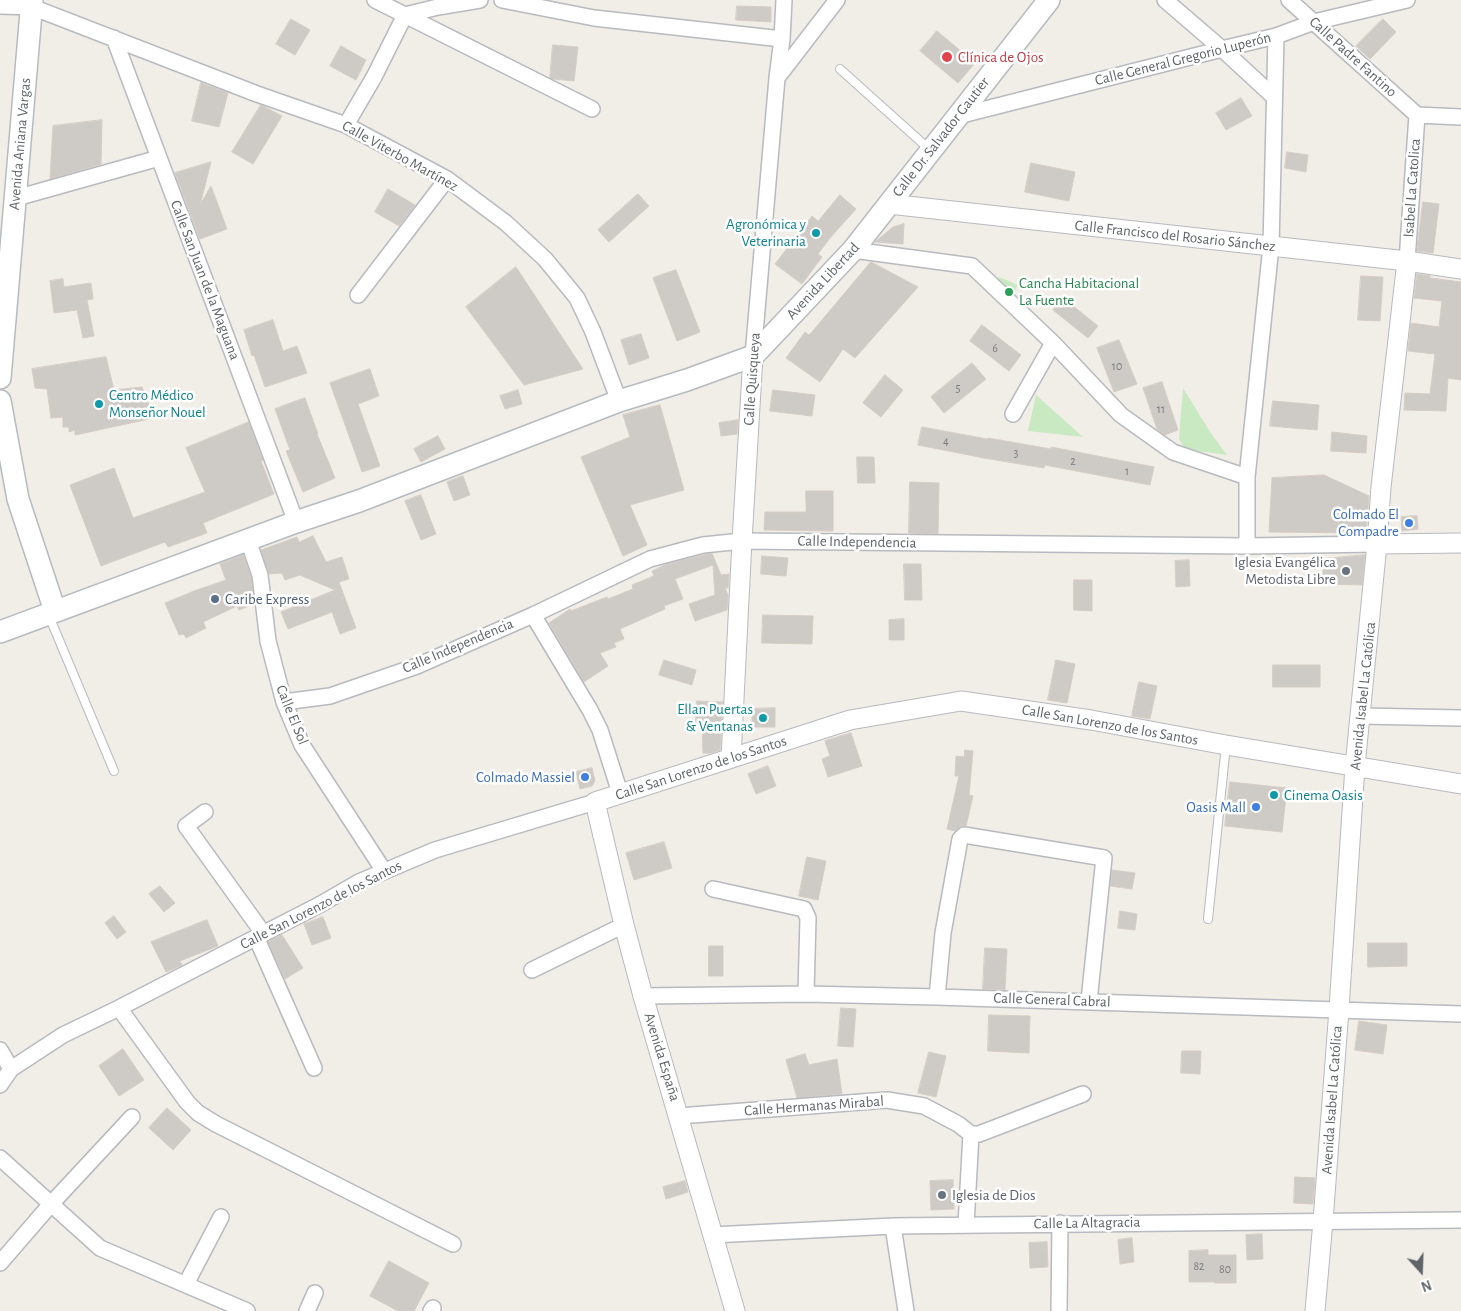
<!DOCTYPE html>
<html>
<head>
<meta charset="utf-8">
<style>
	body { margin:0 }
	#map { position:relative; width:1461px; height:1311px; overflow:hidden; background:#f1ede7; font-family:"Alegreya Sans",sans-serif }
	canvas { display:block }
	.north { position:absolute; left:1396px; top:1246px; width:50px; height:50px; -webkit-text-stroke:4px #fff; paint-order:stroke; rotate:160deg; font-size:14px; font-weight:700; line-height:20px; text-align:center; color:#5e6468 }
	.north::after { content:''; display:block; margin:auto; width:18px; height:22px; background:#5e6468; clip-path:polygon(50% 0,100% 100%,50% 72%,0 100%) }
</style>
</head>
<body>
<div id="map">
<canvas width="1461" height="1311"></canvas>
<div class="north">N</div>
</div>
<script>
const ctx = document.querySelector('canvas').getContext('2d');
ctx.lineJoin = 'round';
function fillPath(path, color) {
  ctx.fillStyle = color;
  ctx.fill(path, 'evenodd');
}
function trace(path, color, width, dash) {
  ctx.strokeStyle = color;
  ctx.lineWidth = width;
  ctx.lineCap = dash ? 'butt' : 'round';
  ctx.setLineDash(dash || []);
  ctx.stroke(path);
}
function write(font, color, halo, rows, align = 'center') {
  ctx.font = font + ' "Alegreya Sans",sans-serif';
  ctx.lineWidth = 5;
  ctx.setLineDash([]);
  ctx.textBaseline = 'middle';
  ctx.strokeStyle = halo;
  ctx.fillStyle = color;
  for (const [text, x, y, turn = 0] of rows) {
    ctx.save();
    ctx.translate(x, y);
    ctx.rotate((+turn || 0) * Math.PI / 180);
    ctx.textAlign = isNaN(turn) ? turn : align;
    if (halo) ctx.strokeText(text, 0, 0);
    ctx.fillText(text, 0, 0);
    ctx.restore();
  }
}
fillPath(new Path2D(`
	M999 277 1018 285 1011 298 998 285Z
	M1183 388 1212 435 1227 455 1185 449 1179 439Z
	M1036 395 1083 437 1028 431Z`), '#c9e9c2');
const building = new Path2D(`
	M737 6 771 7V22L736 20Z
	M291 19 310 30 295 55 276 44Z
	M1383 19 1396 32 1370 59 1356 46Z
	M937 31 975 63 958 83 920 51Z
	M553 45 578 47 574 81 553 79 550 78Z
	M341 46 366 60 356 80 330 66Z
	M201 83 228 93 219 127 192 121Z
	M1241 98 1252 116 1226 130 1216 113Z
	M261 105 282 116 253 164 232 152Z
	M102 120 101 164 50 179 53 126Z
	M1287 152 1308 155 1306 172 1285 168Z
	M211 162 200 205 211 186 227 229 200 239 175 173Z
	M1031 163 1075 172 1069 201 1025 192Z
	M388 189 415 205 399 226 375 212Z
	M638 194 649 206 609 242 598 230Z
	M840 195 856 209 830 238 818 254 822 257 802 284 775 264 812 216 818 221Z
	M1423 202 1439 204 1433 253 1417 251Z
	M904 224 903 244 875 242 893 227Z
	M871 262 918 287 855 358 843 349 820 382 786 358 805 332 809 335Z
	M516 267 583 369 524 385 466 307Z
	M676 270 700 332 677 341 653 278Z
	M1417 274 1430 276V278L1461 282V380L1448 378 1446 411 1404 410 1405 393 1430 394 1435 354 1408 351 1411 323 1439 327 1442 301 1414 298Z
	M1361 276 1383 277 1380 321 1358 320Z
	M63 279 64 287 91 283 93 299 87 300 94 336 83 338 77 310 54 313 50 281Z
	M1063 298 1098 326 1088 338 1053 310Z
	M273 320 283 351 297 346 307 373 265 387 254 355 252 356 244 330Z
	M982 325 1021 355 1009 371 970 341Z
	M641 334 649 358 629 365 621 340Z
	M1119 340 1137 384 1114 392 1097 348Z
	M106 357 114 390 142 387 154 418 75 435V430L69 432V427H63V417L51 418 47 389 35 388 32 369Z
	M972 363 986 379 944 413 931 397Z
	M370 369 379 396 358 404 380 466 362 472 330 383Z
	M885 375 903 390 881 417 863 403Z
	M1162 382 1178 430 1165 435 1157 429 1143 388Z
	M518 390 522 404 505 409 500 396Z
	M773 390 815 395 812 416 770 411Z
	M305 398 318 434H317L335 478 303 492 286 451 290 450 275 409Z
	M1273 401 1319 405 1317 430 1270 426Z
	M660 405 684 490 630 505 647 545 623 556 581 457 630 437 623 415Z
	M738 420 737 434 721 436 719 423Z
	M249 422 263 460 261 461 274 494 203 523 207 533 168 547 165 542 101 566 70 485 114 468 133 518 205 492 186 448Z
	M922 427 987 439 988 438 1051 449V447L1154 467 1150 485 1045 465 1044 468 984 458 918 445Z
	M1332 432 1367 436 1366 453 1331 451Z
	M438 436 445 449 421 462 414 449Z
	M857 457H874L875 483H858Z
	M1324 475 1369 496 1366 533 1269 532 1272 478Z
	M463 476 470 495 454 501 447 482Z
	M910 482 939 483 938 534 909 533Z
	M806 491H833V531L764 530 765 512H806Z
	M421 495 436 534 421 540 405 501Z
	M1417 516 1418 529 1402 531 1401 517Z
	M313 536 326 562 342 557 349 579 339 582 356 628 340 634 332 612 288 629 281 612 335 590 300 575 285 580 282 573 269 574 261 550 297 537 299 542Z
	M712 553 721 575 729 574 728 588H725L728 595 727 610 695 621 689 604 715 595 713 565 675 579 683 599 664 606 665 609 620 629 624 639 614 643 616 647 600 653 608 666 584 682 549 623 570 609 571 611 607 597 608 599 633 589 632 585 654 576 652 571 667 564Z
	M243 555 251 577 254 604 239 610 237 606 203 622 206 628 186 638 184 634 179 635 165 603 194 591 226 580 220 564Z
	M1365 555 1362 585 1323 584V559Z
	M762 556 788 558 786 576 761 574Z
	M1189 560 1190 586 1176 587 1175 561Z
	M904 564H921L922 600H905Z
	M1074 580H1092V611L1074 610Z
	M763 615 813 616 812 644 762 643Z
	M904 619V640H889V620Z
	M664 660 696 670 692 685 659 675Z
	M1056 660 1075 664 1067 703 1048 700Z
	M1273 665H1320V687H1273Z
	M1139 682 1157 686 1150 719 1132 716Z
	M697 701 723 702 720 750 711 753H703L702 723H696Z
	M775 708V727H752V709Z
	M851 733 862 766 828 777 822 759 830 756 825 741Z
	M965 750 973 751 969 795 973 796 966 826H961L955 831 947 829 959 776H955L956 756 964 757Z
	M768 766 776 786 756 794 748 774Z
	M592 768 595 781 592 786 580 789 576 772Z
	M1230 782 1287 788 1282 832 1225 826Z
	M664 842 672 868 634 880 626 853Z
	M807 857 826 861 818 900 799 896Z
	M1112 870 1135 873 1132 889 1110 886Z
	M160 886 175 903 164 912 149 894Z
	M1120 911 1137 914 1135 930 1118 928Z
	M114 916 126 932 117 939 105 923Z
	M323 917 331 938 312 945 304 924Z
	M207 920 218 946 180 961 182 965 166 972 151 942Z
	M282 935 303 968 285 979 268 942Z
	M1368 943H1407V966L1368 967Z
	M709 946H723V976H709Z
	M985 948 1007 949 1005 990 983 989Z
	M841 1008 856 1009 853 1047 838 1046Z
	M989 1015 1030 1016 1029 1053 988 1051Z
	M1359 1021 1387 1025 1383 1054 1355 1050Z
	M123 1049 144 1080 119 1096 99 1066Z
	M1182 1051H1201L1200 1074 1181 1073Z
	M929 1052 946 1056 936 1097 918 1093Z
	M805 1054 809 1065 837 1059 842 1094 797 1098 786 1060Z
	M167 1108 191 1130 173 1150 149 1128Z
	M1295 1177 1315 1178 1313 1204 1294 1203Z
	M953 1180 954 1209 931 1210 930 1181Z
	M685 1181 688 1192 666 1199 663 1187Z
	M1262 1234 1263 1259 1247 1260 1246 1235Z
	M1132 1238 1134 1262 1120 1264 1118 1240Z
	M1047 1242 1048 1267 1030 1268 1029 1243Z
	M1208 1250V1255H1236V1283H1215V1282H1189V1251Z
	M389 1261 429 1283 414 1311H398L370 1296Z`);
fillPath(building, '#cecac6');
trace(building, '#d6cdc4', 1);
const service = new Path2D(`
	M840 69 929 149
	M49 616 114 771
	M1208 919 1226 745`);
const minor = new Path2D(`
	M375 0 592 109
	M502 0 594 18 782 39
	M1165 0 1222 49 1274 97
	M1289 0 1417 115
	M0 6 32 7 257 94 346 125 447 179 506 223 545 259 577 298 593 332 619 401
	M114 38 296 522
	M777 78 837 0
	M1417 115 1461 117
	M958 116 1222 49 1276 36 1314 22 1407 0
	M346 125 374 77 405 15 438 7 480 0
	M16 198 159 158
	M853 250 972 266 1053 343 1121 415 1173 452 1247 477
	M1407 261 1417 115
	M358 295 447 179
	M753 356 777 78 782 39 784 0
	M1013 414 1053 343
	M248 540 260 575 268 641 284 702 302 745 384 871
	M1247 546V477L1271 246 1276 36
	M533 615 590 710 600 730 620 793
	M284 702 330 696 417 666 533 615 650 559 703 545 742 541 1247 546 1377 544
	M1361 716 1461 718
	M205 812 186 826 263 933
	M713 889 804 909 808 918 806 994
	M256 937 314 1068
	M532 970 624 925
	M643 996 806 994 937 997 1461 1014
	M937 997 943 933 960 839 964 835 1104 858 1089 1001
	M119 1008 187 1102 198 1113 216 1124 453 1244
	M0 1050 11 1069
	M0 1085 11 1069 63 1035 119 1008 321 904 359 882 435 850 595 802
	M679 1116 887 1100 924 1106 958 1124 971 1134H979L1083 1094
	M0 1158 100 1248 247 1311
	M966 1225 971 1134
	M893 1226 906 1311
	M712 1235 893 1226 1461 1220
	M0 1263 51 1204 132 1117
	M186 1284 221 1217
	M307 1311 315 1293
	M431 1311 433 1308
	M1059 1311 1060 1223`);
const tertiary = new Path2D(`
	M889 204 1407 261 1461 269
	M1377 544 1461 543
	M731 758 742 541 753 356
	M735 1311 643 996 624 925 595 802 850 720 961 701 1091 720 1226 745 1461 784
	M1315 1311 1323 1221 1339 1009 1355 766 1377 544 1381 487 1407 261`);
const secondary = new Path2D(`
	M0 378 32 0
	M0 401 18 499 55 611
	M0 632 296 522 359 501 619 401 687 380 753 356 853 250 1049 0`);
trace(service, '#b7babe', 10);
trace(minor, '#b7babe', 18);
trace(tertiary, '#b7babe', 21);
trace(secondary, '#b5bbbf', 24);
trace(service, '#fff', 8);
trace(minor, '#fff', 15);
trace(tertiary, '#fff', 19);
trace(secondary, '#fff', 21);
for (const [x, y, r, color] of [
	[947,57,6,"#e0444e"],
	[816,233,5,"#0f9aa8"],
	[1009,292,5,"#2e9e5b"],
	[99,404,5,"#0f9aa8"],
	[1409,523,5,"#3f7fe0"],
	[1346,571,5,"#6b7280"],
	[215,599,5,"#5c6f8a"],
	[763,718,5,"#0f9aa8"],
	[585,777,5,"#3f7fe0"],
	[1274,795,5,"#0f9aa8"],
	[1256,807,5,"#3f7fe0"],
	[942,1195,5,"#6b7280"]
]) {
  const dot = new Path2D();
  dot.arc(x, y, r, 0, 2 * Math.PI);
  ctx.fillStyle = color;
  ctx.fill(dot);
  trace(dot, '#fff', 2);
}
write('12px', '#7a7e80', null, [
	["6",995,348],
	["10",1117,366],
	["5",958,388],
	["11",1161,409],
	["4",946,441],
	["3",1016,453],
	["2",1073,461],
	["1",1127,471],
	["82",1199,1266],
	["80",1225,1269]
]);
write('15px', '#be3a42', '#fff', [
	["Clínica de Ojos",958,57]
], 'left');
write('15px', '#5e6468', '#fff', [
	["Calle Padre Fantino",1353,57,42],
	["Calle General Gregorio Luperón",1183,59,-14],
	["Calle Dr. Salvador Gautier",941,137,-52],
	["Avenida Aniana Vargas",20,144,-85],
	["Calle Viterbo Martínez",400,156,29],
	["Isabel La Catolica",1412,188,-86],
	["Calle Francisco del Rosario Sánchez",1175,236,6],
	["Calle San Juan de la Maguana",205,280,69],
	["Avenida Libertad",823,281,-47],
	["Calle Quisqueya",752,379,-86],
	["Calle Independencia",857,542,1],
	["Calle Independencia",458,646,-23],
	["Avenida Isabel La Católica",1363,696,-84],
	["Calle El Sol",292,715,68],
	["Calle San Lorenzo de los Santos",1110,725,10],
	["Calle San Lorenzo de los Santos",701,768,-18],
	["Calle San Lorenzo de los Santos",321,905,-27],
	["Calle General Cabral",1052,1000,2],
	["Avenida España",662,1057,73],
	["Avenida Isabel La Católica",1332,1100,-86],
	["Calle Hermanas Mirabal",814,1106,-4],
	["Calle La Altagracia",1087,1223,-1]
]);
write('15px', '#0d838f', '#fff', [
	["Agronómica y",806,224],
	["Veterinaria",806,241],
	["Centro Médico",109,395,"left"],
	["Monseñor Nouel",109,412,"left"],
	["Ellan Puertas",753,709],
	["& Ventanas",753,726],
	["Cinema Oasis",1284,795,"left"]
], 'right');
write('15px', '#27864d', '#fff', [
	["Cancha Habitacional",1019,283],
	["La Fuente",1019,300]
], 'left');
write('15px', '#366cbe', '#fff', [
	["Colmado El",1399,514],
	["Compadre",1399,531],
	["Colmado Massiel",575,777],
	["Oasis Mall",1246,807]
], 'right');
write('15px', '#5b616d', '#fff', [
	["Iglesia Evangélica",1336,562],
	["Metodista Libre",1336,579],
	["Iglesia de Dios",952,1195,"left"]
], 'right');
write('15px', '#4e5e75', '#fff', [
	["Caribe Express",225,599]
], 'left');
</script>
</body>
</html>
